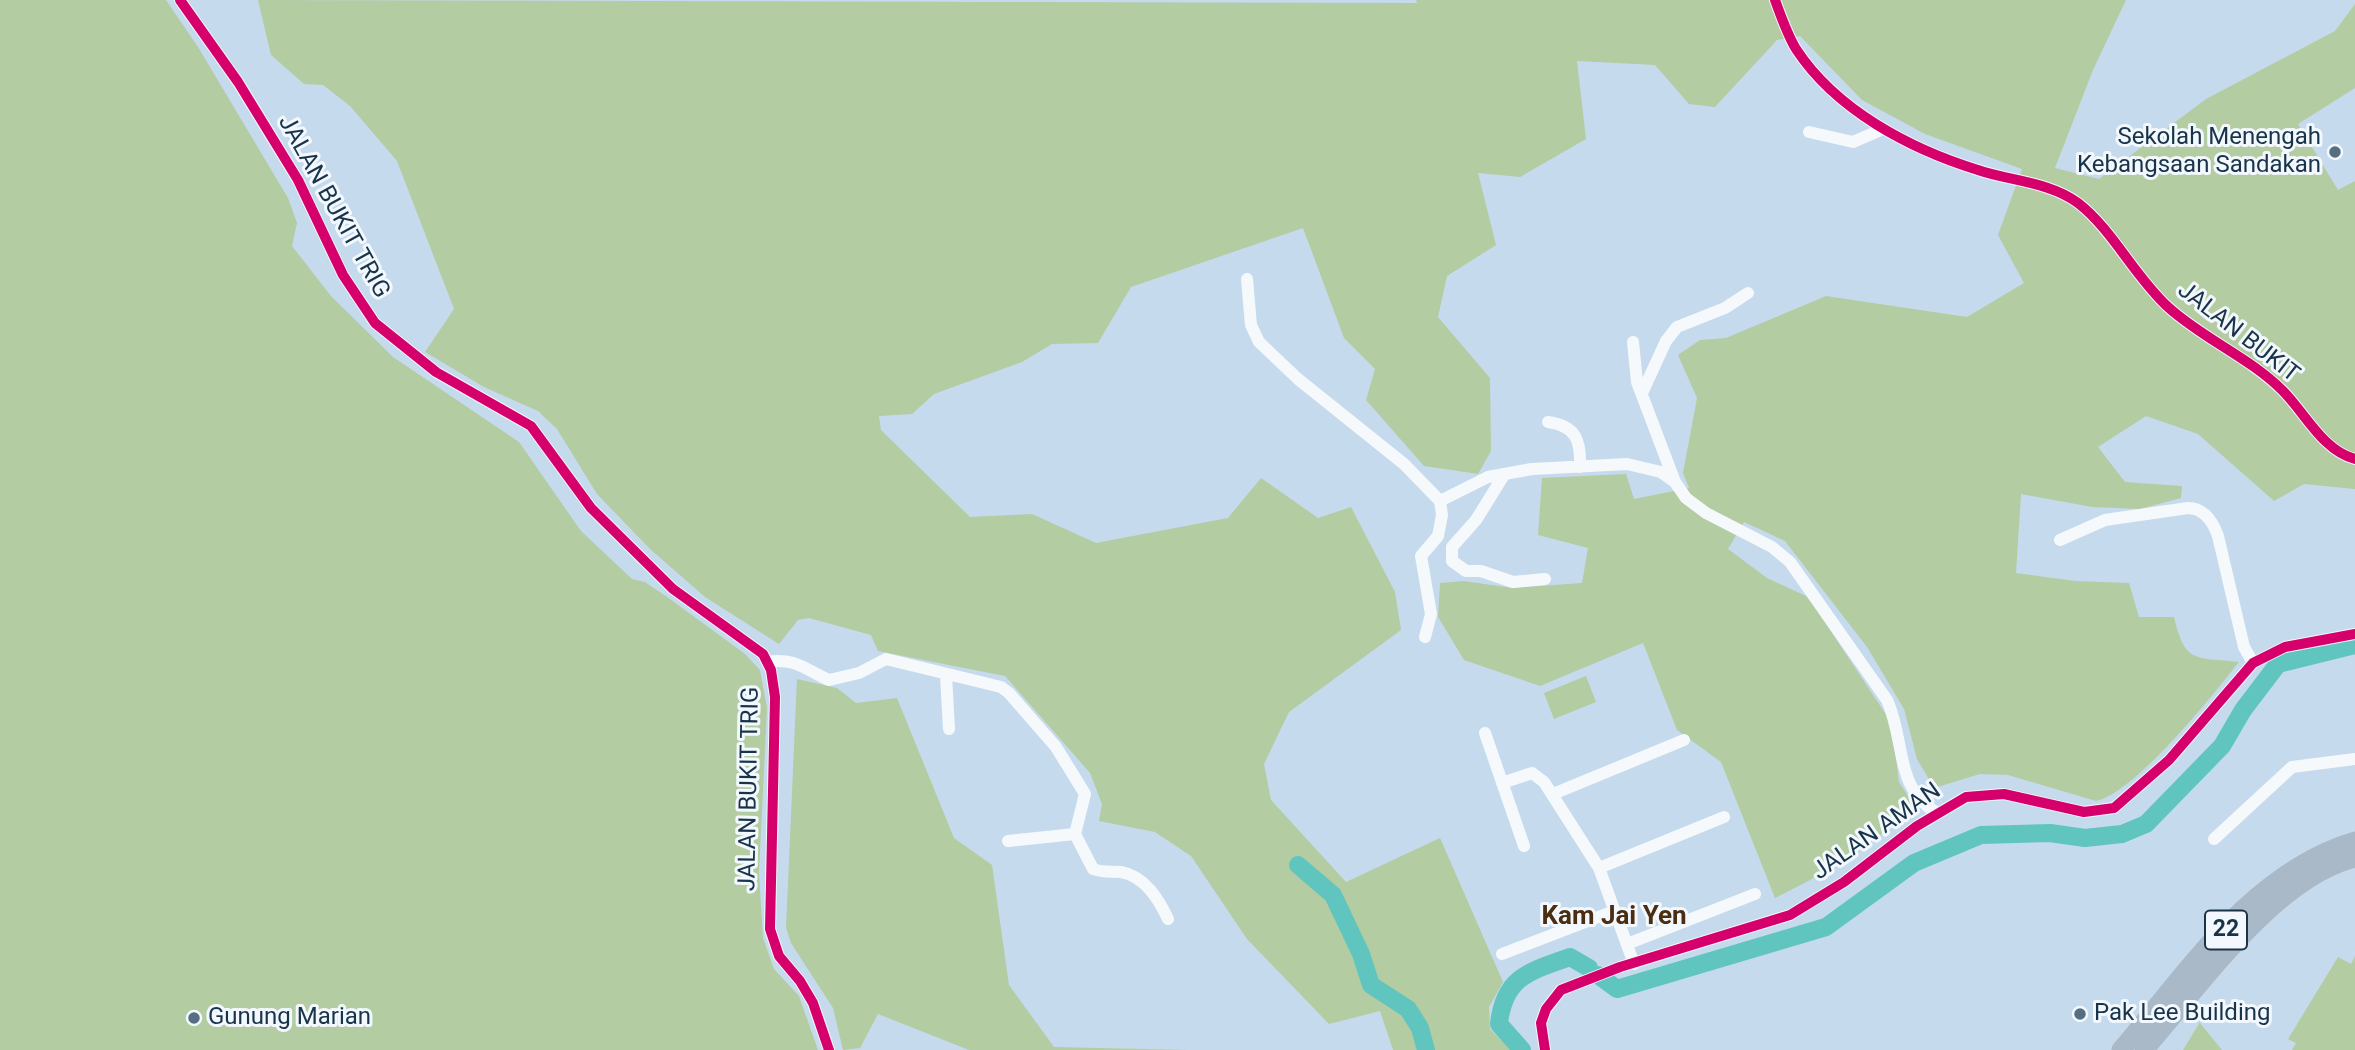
<!DOCTYPE html>
<html>
<head>
<meta charset="utf-8">
<style>
	body { margin:0 }
	canvas { display:block; background:#c5daec }
</style>
</head>
<body>
<canvas width="2355" height="1050"></canvas>
<script>
const ctx = document.querySelector('canvas').getContext('2d');
ctx.lineJoin = 'round';
function fillPath(path, color) {
  ctx.fillStyle = color;
  ctx.fill(path, 'evenodd');
}
function trace(path, color, width, dash) {
  ctx.strokeStyle = color;
  ctx.lineWidth = width;
  ctx.lineCap = dash ? 'butt' : 'round';
  ctx.setLineDash(dash || []);
  ctx.stroke(path);
}
function write(font, color, halo, rows, align = 'center') {
  ctx.font = font + ' Roboto,sans-serif';
  ctx.lineWidth = 6;
  ctx.setLineDash([]);
  ctx.textBaseline = 'middle';
  ctx.strokeStyle = halo;
  ctx.fillStyle = color;
  for (const [text, x, y, turn = 0] of rows) {
    ctx.save();
    ctx.translate(x, y);
    ctx.rotate((+turn || 0) * Math.PI / 180);
    ctx.textAlign = isNaN(turn) ? turn : align;
    if (halo) ctx.strokeText(text, 0, 0);
    ctx.fillText(text, 0, 0);
    ctx.restore();
  }
}
fillPath(new Path2D(`
	M0 0H166L198 47 288 198 297 223 292 246 331 296 393 357 519 442 581 531 632 579 645 582 670 599 745 654 760 670 767 708 759 873 763 938 774 969 799 996 818 1050H0Z
	M258 0 1417 3 1416 0H2126L2093 70 2055 168 2099 179 2206 99 2335 31 2355 4V88L2298 124 2338 190 2355 181V489L2304 484 2274 501 2198 434 2146 416 2098 447 2125 482 2182 486 2181 498 2140 509 2092 507 2021 494 2016 573 2075 581 2129 583 2139 617H2174C2185 664 2195 657 2239 662 2212 696 2135 793 2096 801L2008 775 1980 774 1934 788 1917 759 1904 709 1867 647 1785 541 1744 522 1728 549 1767 578 1808 597 1887 716 1892 729 1899 782 1914 805C1877 845 1823 874 1775 898L1721 762 1677 730 1643 643 1540 686 1464 660 1438 617 1440 583 1464 581 1512 588 1582 583 1588 548 1538 535 1542 478 1626 474 1634 499 1689 488 1683 473 1697 398 1678 355 1700 340 1726 338 1826 296 1967 317 2024 283 1998 235 2022 169 1925 134 1862 100 1800 36 1777 40 1715 107 1689 104 1655 65 1577 61 1586 139 1520 177 1478 173 1496 245 1447 276 1438 317 1490 378 1491 451 1478 474 1424 466 1366 400 1375 369 1344 338 1303 228 1131 287 1098 343 1052 344 1022 362 934 394 912 414 879 416 881 430 970 517 1032 514 1096 543 1228 518 1261 478 1318 518 1351 507 1395 592 1401 630 1289 712 1264 764 1271 800 1346 882 1440 838 1503 982 1489 1007 1490 1029 1511 1050H1393L1380 1011 1329 1024 1247 939 1191 856 1155 832 1099 821 1102 804 1090 773 1005 676 878 651 871 635 809 618 798 620 779 644 705 597 650 549 597 494 557 429 538 411 484 387 425 352 454 309 397 161 350 106 323 85 304 84 271 55Z
	M1586 676 1596 702 1554 719 1544 693Z
	M797 679 837 688 856 703 897 698 954 838 992 865 1009 985 1054 1047 1188 1050H969L878 1014 860 1048 843 1050 833 1008 791 943 786 928Z
	M2355 956V1050H2292L2296 1043 2288 1039 2338 957 2351 964Z
	M2200 1022V1023L2222 1050H2183Z`), '#b3cca2');
trace(new Path2D(`
	M1298 865 1333 895 1361 954 1371 985 1408 1009 1420 1028 1426 1050
	M1598 975 1617 989 1826 927 1914 863 1981 835 2050 833 2085 838 2122 834 2146 824 2222 746 2243 710 2278 664 2355 645
	M1522 1050 1499 1024C1504 976 1531 971 1570 957L1589 968`), '#60c5bf', 18);
trace(new Path2D(`
	M180 0 238 82 298 180 343 275 375 323 436 372 531 426 591 508 673 589 763 654 771 670 775 697 770 929 779 956 800 981 813 1003 829 1050
	M1775 0C1781 16 1787 34 1796 49 1836 110 1910 149 1978 170 2010 181 2050 182 2078 203 2112 229 2135 277 2168 307 2203 339 2249 357 2283 391 2305 413 2323 451 2355 459
	M1809 132 1853 142 1883 129
	M1247 279 1251 325 1259 342 1298 379 1404 464 1440 501 1442 515 1438 536 1421 556 1431 614 1425 637
	M1633 342 1637 382 1675 482 1686 498 1706 513 1772 547 1790 562 1887 700C1906 742 1894 788 1937 813
	M1643 391 1666 341 1677 327 1725 308 1748 293
	M1548 422C1576 426 1581 440 1580 467
	M1504 475 1476 520 1452 547V561L1466 571H1481L1513 582 1545 579
	M1440 501 1488 477 1532 469 1627 464 1661 472 1675 482
	M2060 540 2105 520 2188 508C2204 508 2213 522 2218 536L2244 647 2253 663
	M768 662C794 657 806 670 829 680L859 673 886 659 1001 687 1009 693 1056 747 1085 794 1075 834 1008 841
	M946 675 949 729
	M1485 733 1524 846
	M1502 783 1532 773 1544 782 1599 868 1634 964
	M1553 794 1684 740
	M1075 834 1093 869C1103 873 1111 871 1121 872 1145 876 1159 900 1168 919
	M2214 839 2292 767 2355 759
	M1599 868 1724 817
	M1627 944 1755 894
	M1502 954 1614 911
	M1545 1050 1541 1023 1546 1009 1561 990 1620 967 1790 915 1844 882 1917 826 1966 797 2004 794 2084 812 2114 808 2169 760 2253 663 2285 647 2355 634`), '#f6f9fc', 12);
trace(new Path2D(`
	M2121 1050C2187 972 2253 871 2355 841
	M2144 1050C2198 989 2274 878 2355 858`), '#a9b9c7', 19);
trace(new Path2D(`
	M180 0 238 82 298 180 343 275 375 323 436 372 531 426 591 508 673 589 763 654 771 670 775 697 770 929 779 956 800 981 813 1003 829 1050
	M1775 0C1781 16 1787 34 1796 49 1836 110 1910 149 1978 170 2010 181 2050 182 2078 203 2112 229 2135 277 2168 307 2203 339 2249 357 2283 391 2305 413 2323 451 2355 459
	M1545 1050 1541 1023 1546 1009 1561 990 1620 967 1790 915 1844 882 1917 826 1966 797 2004 794 2084 812 2114 808 2169 760 2253 663 2285 647 2355 634`), '#d6006c', 10);
for (const [x, y, r, color] of [
	[2335,152,7,"#556e81"],
	[2080,1014,7,"#556e81"],
	[194,1018,7,"#556e81"]
]) {
  const dot = new Path2D();
  dot.arc(x, y, r, 0, 2 * Math.PI);
  ctx.fillStyle = color;
  ctx.fill(dot);
  trace(dot, '#f2f8fd', 2.5);
}
for (const [x, y, w] of [
	[2226,930,42]
]) {
  const box = new Path2D();
  box.roundRect(x - w / 2, y - 19.5, w, 39, 5);
  ctx.fillStyle = '#f2f8fd';
  ctx.fill(box);
  trace(box, '#193448', 2);
}
write('bold 23px', '#193448', null, [
	["22",2226,930]
]);
write('24px', '#193448', '#f2f8fd', [
	["Sekolah Menengah",2321,138,"right"],
	["Kebangsaan Sandakan",2321,166,"right"],
	["Pak Lee Building",2094,1014],
	["Gunung Marian",208,1018]
], 'left');
write('24px', '#193448', '#f2f8fd', [
	["JALAN BUKIT TRIG",333,207,61],
	["JALAN BUKIT",2238,333,38],
	["JALAN BUKIT TRIG",750,789,-89],
	["JALAN AMAN",1877,832,-35]
]);
write('bold 26px', '#4b2e11', '#f2f8fd', [
	["Kam Jai Yen",1614,917]
]);
</script>
</body>
</html>
